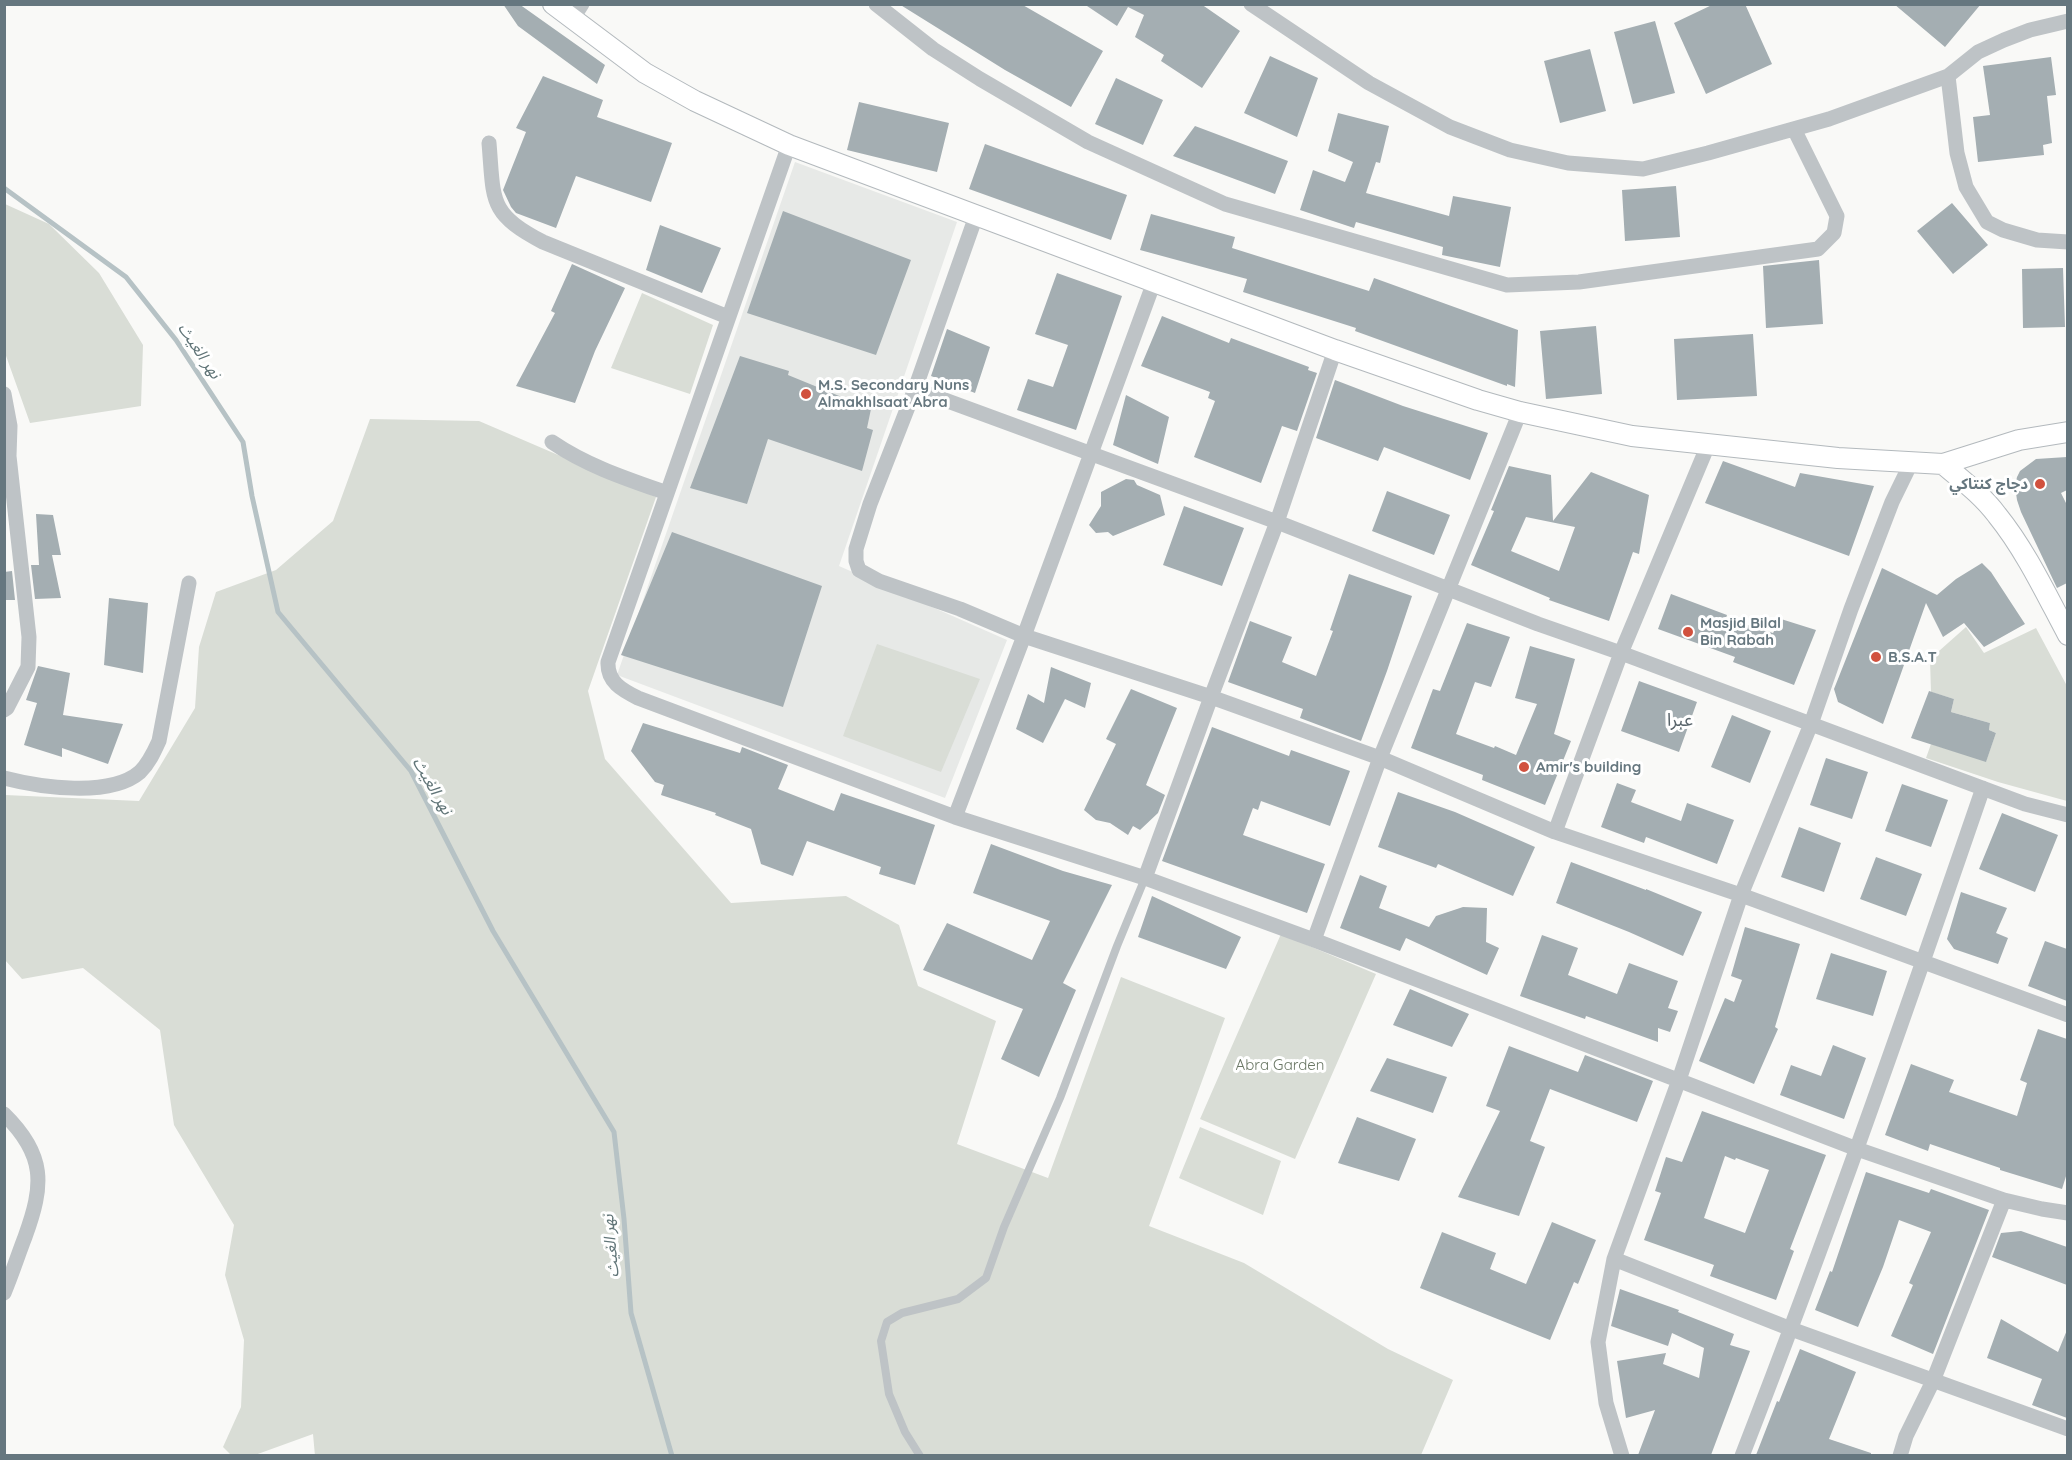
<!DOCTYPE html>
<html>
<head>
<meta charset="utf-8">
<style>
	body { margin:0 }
	#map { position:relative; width:2072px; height:1460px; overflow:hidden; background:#f9f9f7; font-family:Quicksand,sans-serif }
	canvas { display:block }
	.frame { position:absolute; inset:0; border:6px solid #66777f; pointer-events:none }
</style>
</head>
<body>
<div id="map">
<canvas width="2072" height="1460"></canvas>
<div class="frame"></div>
</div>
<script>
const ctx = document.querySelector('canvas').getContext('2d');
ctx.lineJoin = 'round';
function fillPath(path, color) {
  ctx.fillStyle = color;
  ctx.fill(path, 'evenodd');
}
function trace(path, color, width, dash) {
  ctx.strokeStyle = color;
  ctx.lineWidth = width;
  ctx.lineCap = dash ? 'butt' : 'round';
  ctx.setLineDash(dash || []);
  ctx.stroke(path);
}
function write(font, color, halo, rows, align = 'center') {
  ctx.font = font + ' Quicksand,"Noto Sans Arabic",sans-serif';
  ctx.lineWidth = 6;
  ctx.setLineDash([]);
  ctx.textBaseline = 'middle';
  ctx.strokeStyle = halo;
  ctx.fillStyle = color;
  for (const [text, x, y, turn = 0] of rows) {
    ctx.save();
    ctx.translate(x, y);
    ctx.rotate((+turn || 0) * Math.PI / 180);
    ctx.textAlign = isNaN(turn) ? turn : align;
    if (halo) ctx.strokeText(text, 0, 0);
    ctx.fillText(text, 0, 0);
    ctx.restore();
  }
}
fillPath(new Path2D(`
	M795 162 957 222 839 566 1007 640 945 798 617 675Z`), '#e7e9e7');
fillPath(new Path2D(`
	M5 204 49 224 99 273 143 345 141 406 30 423 5 353Z
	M642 293 713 325 690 394 611 368Z
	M370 419 479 421 656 497 588 691 605 759 731 903 846 896 899 925 918 986 996 1021 957 1144 1048 1178 1121 977 1225 1018 1149 1226 1244 1263 1388 1349 1453 1380 1421 1455 315 1456 313 1434 255 1455H231L223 1447 241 1407 244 1340 225 1275 234 1225 174 1125 160 1030 83 968 22 979 5 960V795L139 801 195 708 199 647 216 592 276 570 333 521Z
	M1966 627 1984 653 2036 628 2067 686V801L1998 782 1926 758 1931 744 1986 761 1996 733 1989 730 1990 723 1951 712 1954 699 1931 692 1930 659Z
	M877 644 980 679 941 772 843 736Z
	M1281 934 1376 974 1295 1159 1200 1119Z
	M1200 1127 1281 1161 1263 1215 1179 1178Z`), '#d9ddd6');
trace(new Path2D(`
	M4 188 126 277 176 340 243 442 252 496 278 612 411 771 493 931 614 1132 624 1219 631 1313 672 1456`), '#b6c2c5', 5);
fillPath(new Path2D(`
	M503 4H519L605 65 597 84 518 26Z
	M899 4H1021L1103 51 1071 107 1005 70Z
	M1084 4H1201L1240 31 1202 88 1161 61 1164 55 1135 37 1144 15 1128 7 1117 26Z
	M1714 4H1745L1772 64 1706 94 1674 23Z
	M1894 4H1981L1945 47Z
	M1655 21 1675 93 1633 104 1614 32Z
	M1590 49 1606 111 1560 123 1544 61Z
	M1270 56 1318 78 1297 137 1244 113Z
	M2051 57 2056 95 2047 96 2052 143 2043 145 2044 155 1978 162 1973 117 1990 115 1983 66Z
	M543 76 603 100 597 117 672 143 651 202 576 176 556 228 516 213 511 207 503 190 526 132 516 128Z
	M1116 78 1163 100 1143 145 1095 124Z
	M859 102 949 123 937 172 847 150Z
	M1338 113 1389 126 1380 163 1376 162 1366 193 1449 216 1453 196 1511 207 1500 267 1442 255 1443 247 1356 222 1354 228 1300 210 1313 170 1345 182 1353 162 1328 151Z
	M1195 126 1288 161 1275 194 1173 156Z
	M985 144 1127 195 1111 240 969 189Z
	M1676 186 1680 237 1625 241 1622 190Z
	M1952 203 1988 245 1953 274 1917 231Z
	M783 211 911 260 876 355 747 313Z
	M1151 214 1235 237 1232 248 1369 291 1374 278 1518 330 1515 387 1507 384V386L1355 331 1356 328 1243 292 1247 279 1140 250Z
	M660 225 721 248 702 293 646 270Z
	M1819 260 1823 324 1766 328 1763 266Z
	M572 264 625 288 595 351 575 403 516 386 555 313 551 311Z
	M2063 268 2065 327 2023 328 2022 269Z
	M1057 273 1122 296 1076 430 1017 410 1028 379 1053 387 1068 345 1035 334Z
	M1162 316 1229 343 1231 338 1309 367 1308 370 1317 373 1297 431 1282 426 1261 483 1194 457 1215 401 1208 398 1210 392 1141 366Z
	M1596 326 1602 394 1546 399 1540 331Z
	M947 329 990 347 975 393 931 376Z
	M1753 334 1757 396 1677 400 1674 339Z
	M740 356 789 371 788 375 871 409 867 428 873 430 862 471 768 439 747 504 690 488Z
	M1335 380 1403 406 1488 433 1470 480 1384 447 1378 461 1316 438Z
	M1126 395 1169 417 1158 464 1113 445Z
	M2067 457V490L2061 493 2067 505V583L2057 588 2021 512 2017 500 2015 486 2017 477 2020 471 2036 459Z
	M1723 461 1795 487 1800 473 1874 486 1849 556 1705 503Z
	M1509 466 1551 475 1553 521 1591 472 1649 495 1639 554 1633 552 1609 621 1549 600 1550 598 1471 565 1494 511 1491 510ZM1526 517 1575 527 1559 571 1511 551Z
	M1126 479 1134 480 1137 485 1160 495 1165 515 1113 536 1108 532 1096 533 1089 525 1101 506V492Z
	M1387 491 1450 515 1434 555 1372 531Z
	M1184 506 1244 528 1222 586 1163 565Z
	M36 514 53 515 61 555H52L61 598 35 599 31 565H39Z
	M672 532 822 586 783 707 621 655Z
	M1982 563 1991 572 2025 624 1984 647 1964 623 1943 637 1926 603 1883 724 1838 702 1834 689 1882 568 1937 595 1956 579Z
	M12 571 15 600H4V572Z
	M1349 574 1412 596 1387 671 1361 741 1300 718 1303 709 1228 682 1250 621 1292 637 1282 662 1316 676 1333 631 1330 630Z
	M1671 594 1727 615 1726 618 1773 633 1781 619 1816 630 1794 685 1733 662 1735 657 1658 629Z
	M109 598 148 603 143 673 104 665Z
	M1467 623 1510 637 1491 687 1475 682 1456 734 1494 748 1495 746 1516 755 1537 704 1515 698 1530 646 1575 659 1554 734 1571 741 1545 805 1482 780 1483 775 1411 748 1433 689 1440 691Z
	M38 666 70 673 63 715 123 724 108 764 62 748V757L24 745 37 703 26 700Z
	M1051 667 1091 683 1085 708 1065 699 1043 743 1016 729 1028 694 1044 703Z
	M1639 681 1697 702 1679 752 1621 731Z
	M1131 689 1177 708 1146 785 1165 795 1158 813 1140 830 1133 826 1128 835 1110 823 1096 820 1084 810 1116 744 1106 739Z
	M1929 691 1954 699 1951 712 1990 723 1989 730 1996 733 1986 762 1911 738Z
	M1732 715 1771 731 1750 783 1711 767Z
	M643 723 740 753 742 747 788 765 778 789 834 811 841 793 935 825 915 885 879 874 881 867 807 841 793 876 761 864 751 829 715 815 716 813 661 795 664 785 655 782 631 751Z
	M1212 727 1289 756 1291 750 1350 771 1330 826 1261 801 1258 810 1253 808 1243 835 1325 864 1307 913 1162 861Z
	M1826 758 1868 772 1852 819 1810 805Z
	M1617 783 1636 790 1631 802 1681 821 1687 803 1734 820 1717 864 1646 837 1644 843 1601 827Z
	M1902 784 1948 800 1931 847 1885 831Z
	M1398 792 1455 812 1535 847 1513 896 1438 864 1436 868 1378 847Z
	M2002 813 2058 835 2035 892 1979 869Z
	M1799 827 1841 843 1824 892 1781 877Z
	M991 844 1063 871 1112 885 1063 983 1076 990 1039 1077 1001 1059 1023 1009 923 970 947 923 1032 960 1050 921 973 893Z
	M1876 857 1922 874 1906 916 1860 899Z
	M1571 862 1646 890V889L1702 912 1683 956 1629 932 1556 903Z
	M1360 875 1387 886 1379 908 1429 927 1436 916 1463 907 1487 908 1486 942 1499 948 1487 975 1406 938 1400 951 1340 928Z
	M1961 892 2007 908 1996 933 2008 938 1998 964 1954 949 1947 939Z
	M1152 896 1241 937 1226 969 1138 937Z
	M1745 927 1800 944 1775 1027 1778 1029 1754 1084 1699 1061 1725 998 1734 1002 1742 980 1731 976Z
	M1542 935 1578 948 1568 975 1617 994 1629 963 1678 981 1668 1008 1678 1011 1670 1032 1658 1028V1042L1586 1016 1585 1019 1520 996Z
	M2045 941 2067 949V1001L2028 986Z
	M1831 953 1887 971 1873 1016 1816 999Z
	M1410 989 1469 1014 1452 1047 1393 1025Z
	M2038 1029 2067 1039V1173L2062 1189 2000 1170V1168L1930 1144 1928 1151 1885 1135 1911 1064 1954 1080 1949 1092 2017 1116 2027 1083 2020 1080Z
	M1833 1045 1866 1058 1844 1119 1780 1095 1791 1065 1821 1076Z
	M1509 1046 1578 1072 1585 1055 1653 1081 1637 1122 1550 1089 1530 1141 1545 1147 1519 1216 1458 1197 1500 1111 1486 1106Z
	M1387 1058 1447 1077 1433 1113 1370 1091Z
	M1702 1111 1826 1155 1790 1249 1794 1251 1776 1300 1710 1276 1714 1265 1644 1240 1661 1193 1655 1191 1666 1157 1682 1162ZM1725 1156 1735 1160 1736 1158 1769 1170 1745 1233 1704 1218Z
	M1357 1117 1416 1139 1399 1181 1338 1163Z
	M1866 1172 1929 1193 1931 1189 1989 1210 1933 1354 1891 1336 1913 1285 1909 1283 1931 1232 1899 1220 1883 1267 1858 1327 1815 1310 1830 1271 1832 1272Z
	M1552 1222 1596 1240 1578 1284 1574 1282 1550 1340 1420 1288 1442 1232 1496 1253 1490 1269 1526 1284Z
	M2021 1231 2067 1247V1285L1992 1257 2001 1233Z
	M1620 1289 1679 1310 1678 1312 1734 1334 1730 1345 1750 1351 1711 1455H1638L1655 1410 1626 1418 1617 1361 1666 1353 1663 1364 1699 1378 1704 1348 1672 1333 1668 1346 1611 1326Z
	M2001 1319 2058 1352 2067 1330V1418L2032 1405 2042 1379 1987 1358Z
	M1800 1349 1856 1372 1829 1439 1871 1453V1455H1756L1777 1401 1779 1402Z`), '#a4aeb2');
const secondary = new Path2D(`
	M553 4 645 73 695 101 789 145 1335 350 1478 400 1520 412 1632 436 1838 458 1943 464 2019 440 2068 432
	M1943 464C1962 480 1982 495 1997 515 2026 551 2046 594 2068 635`);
trace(secondary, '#b3b9bd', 22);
trace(new Path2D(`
	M920 1456 905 1432 889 1394 881 1341 887 1322 902 1313 958 1299 986 1278 1004 1227 1060 1098 1117 946 1145 878`), '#bec3c6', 8);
trace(new Path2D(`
	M876 4 933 49 980 79 1088 142 1225 204 1507 285 1579 282 1818 249 1834 233 1837 216 1794 129
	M1251 4 1369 83 1450 127 1510 150 1568 163 1643 169 1708 153 1829 119 1948 76 1978 52 2004 40 2030 30 2068 21
	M573 18 582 4
	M1948 76 1957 153 1966 187 1987 222 2003 230 2037 240 2068 242
	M489 143C494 201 488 213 543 242L728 317
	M789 145 608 662C607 682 622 690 638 698L955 817 1145 878 1314 940 1857 1149 2004 1200 2042 1209 2068 1213
	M976 216 915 389 1277 522 1538 624 1621 653 2025 804 2068 815
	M915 389 870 504 856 549V561L859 570 879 581 960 609 1024 636 1211 697 1380 758 1555 832 1741 895 2068 1015
	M4 394 10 426 9 456 29 637 28 667 7 708 4 710
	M552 442C587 466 627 479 667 493
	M4 778C39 787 110 798 140 772 149 763 154 752 159 741L189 583
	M955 817 1024 636 1154 282
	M1555 832 1621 653 1708 445
	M1145 878 1211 697 1277 522 1335 350
	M1314 940 1380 758 1520 412
	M4 1114C46 1155 44 1185 25 1237 18 1255 12 1274 4 1293
	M1614 1259 1791 1329 2068 1429
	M1622 1456 1606 1403 1598 1342 1614 1259 1679 1080 1741 895 1811 724 1851 609 1892 502 1912 461
	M1742 1456C1828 1235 1906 1012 1983 788
	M1900 1456 1906 1436 1933 1381 2004 1200`), '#bec3c6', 15);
trace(secondary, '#fff', 20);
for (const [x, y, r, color] of [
	[806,394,6,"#d1513e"],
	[2040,484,6,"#d1513e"],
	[1688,632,6,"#d1513e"],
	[1876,657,6,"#d1513e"],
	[1524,767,6,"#d1513e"]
]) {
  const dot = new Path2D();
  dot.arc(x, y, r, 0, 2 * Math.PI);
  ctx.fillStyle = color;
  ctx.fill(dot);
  trace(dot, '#fff', 2);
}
write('bold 15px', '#66777f', '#fff', [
	["M.S. Secondary Nuns",818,385],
	["Almakhlsaat Abra",818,402],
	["دجاج كنتاكي",2028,484,"right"],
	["Masjid Bilal",1700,623],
	["Bin Rabah",1700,640],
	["B.S.A.T",1888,657],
	["Amir's building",1536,767]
], 'left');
write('15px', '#6a7765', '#fff', [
	["Abra Garden",1280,1065]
]);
write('italic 16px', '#617578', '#fff', [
	["نهر الغيث",199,351,56],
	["نهر الغيث",432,786,60],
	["نهر الغيث",611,1246,-95]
]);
write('18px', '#58646a', '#fff', [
	["عبرا",1680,721]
]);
</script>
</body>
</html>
